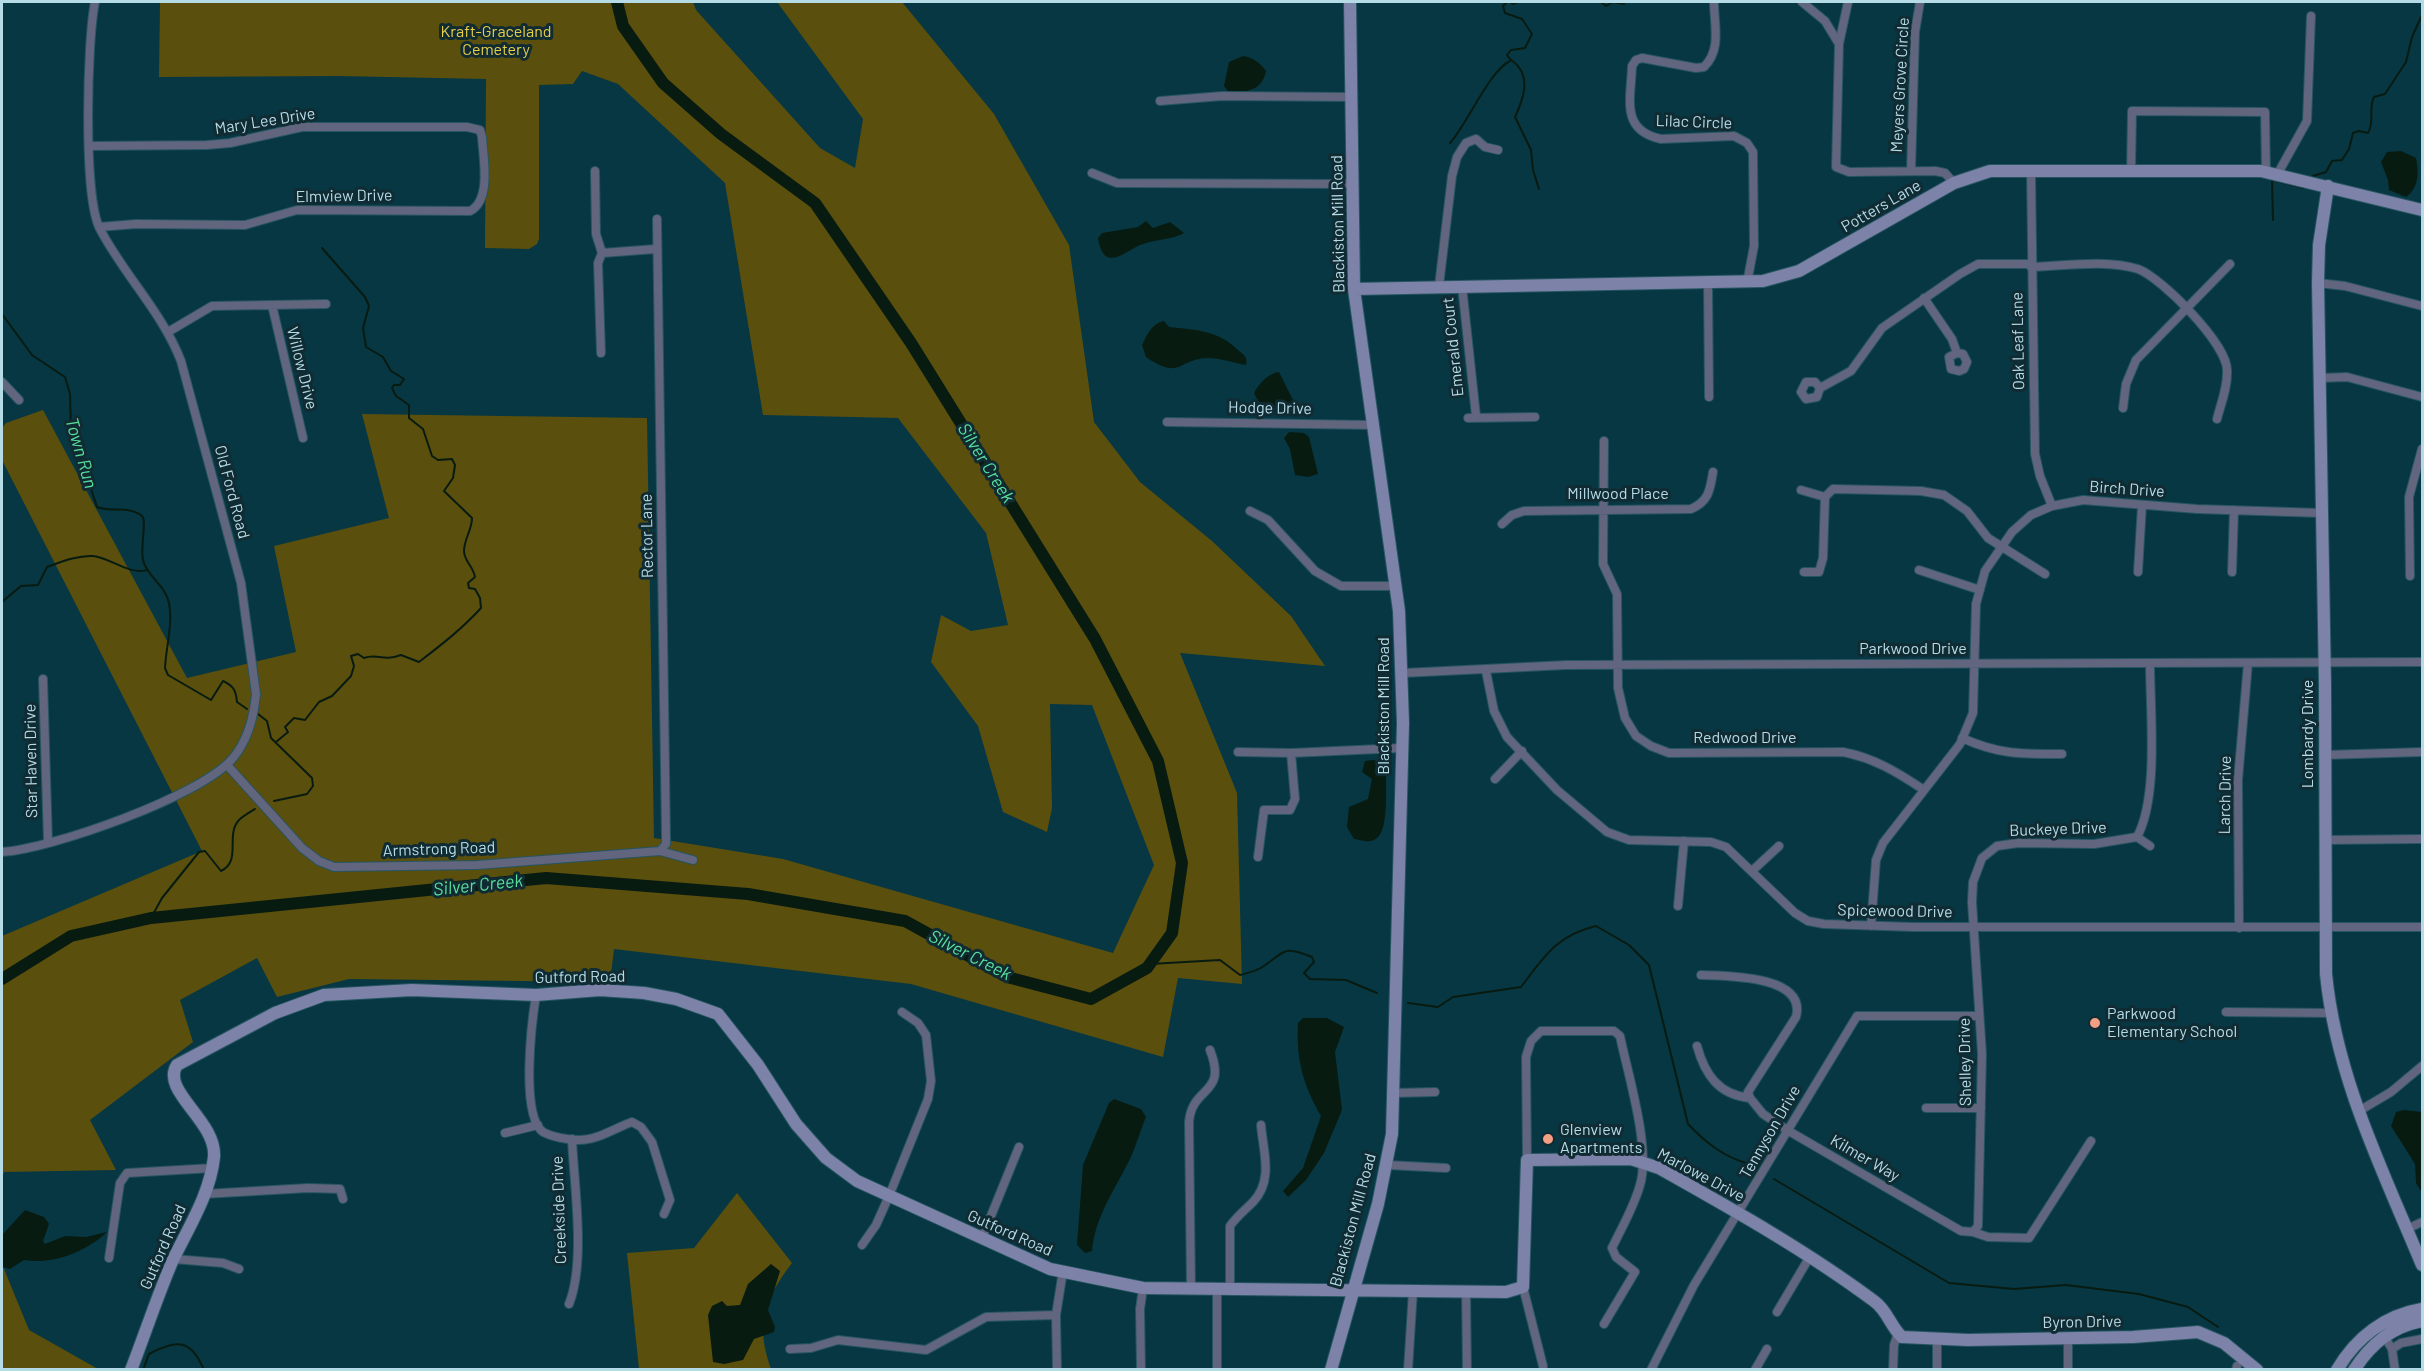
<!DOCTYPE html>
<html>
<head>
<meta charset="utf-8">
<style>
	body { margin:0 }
	#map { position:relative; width:2424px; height:1371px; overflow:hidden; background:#073743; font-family:Barlow,sans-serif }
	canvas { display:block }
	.frame { position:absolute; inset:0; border:3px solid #b5dbe7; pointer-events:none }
</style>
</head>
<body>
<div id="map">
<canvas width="2424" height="1371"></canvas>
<div class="frame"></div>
</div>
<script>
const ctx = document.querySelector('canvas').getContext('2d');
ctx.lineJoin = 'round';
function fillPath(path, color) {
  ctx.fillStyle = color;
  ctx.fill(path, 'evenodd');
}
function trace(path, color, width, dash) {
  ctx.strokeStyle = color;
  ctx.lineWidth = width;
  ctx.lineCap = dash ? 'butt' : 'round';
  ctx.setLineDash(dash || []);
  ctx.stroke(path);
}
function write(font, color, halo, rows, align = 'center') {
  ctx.font = font + ' Barlow,sans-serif';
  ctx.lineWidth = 6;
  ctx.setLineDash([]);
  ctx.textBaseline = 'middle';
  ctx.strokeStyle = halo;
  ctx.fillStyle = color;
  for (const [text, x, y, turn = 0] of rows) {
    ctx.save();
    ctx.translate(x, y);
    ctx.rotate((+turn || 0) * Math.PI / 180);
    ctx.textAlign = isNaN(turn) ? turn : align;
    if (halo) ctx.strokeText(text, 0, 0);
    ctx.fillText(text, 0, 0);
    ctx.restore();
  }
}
fillPath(new Path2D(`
	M160 2H693L696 10 820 148 855 168 863 119 777 2H902L994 114 1069 245 1094 422 1140 482 1212 541 1291 616 1325 666 1180 653 1237 793 1242 984 1178 978 1163 1057 911 984 614 949 610 982 349 979 277 997 257 958 180 1000 193 1042 90 1120 116 1170 4 1172 2 1177V936L202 851 2 460V428L6 423 43 410 187 678 296 652 274 546 389 518 362 414 647 418 654 838 783 859 1113 953 1154 865 1092 705 1050 704 1052 808 1047 832 1003 812 978 726 931 662 941 615 971 631 1008 625 986 533 898 418 763 415 725 183 618 84 582 71 573 84 539 85V239L537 244 529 249 485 248 486 79 338 76 159 77Z
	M737 1193 792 1263C764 1300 755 1324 771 1369H639L627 1253 694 1248Z
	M2 1264 29 1330 98 1369H2Z`), '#5a4f0d');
fillPath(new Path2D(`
	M1243 56C1254 58 1259 62 1266 71 1262 91 1246 93 1228 91L1224 86 1229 62Z
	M2401 151 2416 158C2419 172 2419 188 2406 197L2389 190 2388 180 2381 162 2387 152Z
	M1146 221 1153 228 1170 222 1184 233C1172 240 1156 239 1143 244 1125 250 1104 275 1098 238L1102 233 1138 227Z
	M1164 321 1169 327C1196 330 1218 330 1238 350 1244 355 1248 357 1246 365 1234 363 1220 358 1208 358 1177 359 1181 381 1146 357L1142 345C1147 335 1152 323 1164 321Z
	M1279 372 1295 404 1293 409C1276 413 1261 410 1254 393 1259 384 1268 373 1279 372Z
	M1289 432 1304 433 1309 437 1318 474 1308 477 1295 475 1290 449 1284 438Z
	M1372 760 1386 762C1385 778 1390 829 1377 838 1370 844 1361 840 1354 839L1347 827 1349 807 1368 799 1372 779 1362 772 1365 761Z
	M1303 1018H1327L1344 1027 1335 1052 1342 1110 1324 1153 1306 1180 1288 1197 1283 1191 1303 1168 1321 1116C1303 1085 1296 1059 1298 1023Z
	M1114 1099 1141 1109 1146 1117C1140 1131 1136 1147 1129 1161 1114 1191 1095 1217 1092 1251L1085 1253 1077 1245 1083 1165 1109 1103Z
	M2404 1110 2422 1112V1193L2416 1183 2415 1164 2391 1126 2396 1112Z
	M25 1210 44 1217 49 1224 43 1241 45 1244 65 1236 86 1237 107 1232C86 1252 52 1265 24 1260L10 1269 2 1267V1235Z
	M771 1264 780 1271 768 1310 775 1327 774 1332 754 1339 743 1360 724 1364 713 1362 708 1315 712 1306 722 1301 727 1306 740 1305 748 1284Z`), '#081b11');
trace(new Path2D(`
	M1507 2 1503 6 1505 13 1522 19 1532 34 1525 48 1511 50 1507 55C1510 60 1513 61 1517 65 1531 80 1522 102 1515 117L1531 150 1533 170 1539 189
	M1510 2 1513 4 1517 2
	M1601 2 1606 6 1613 2 1624 4
	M1450 143C1467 124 1490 70 1510 61
	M2313 176 2326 172 2332 161 2342 160 2349 149 2353 133 2359 131 2368 133C2375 122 2368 107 2374 97L2385 94 2406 62 2412 37 2422 15
	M2273 220 2272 180 2304 188
	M2 281V295
	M2 314 32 355 65 377 70 394 71 430 97 507C111 513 129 505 142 516 147 520 140 548 143 560 147 577 165 584 169 603 173 624 166 647 165 668L168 675 211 700 223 681C234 686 236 691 237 702L247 709
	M2 602 21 586 38 585 47 567C61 562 78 555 93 556 111 558 129 575 147 570
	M258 714 267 721 271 738 312 778 313 786 307 794 274 801
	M276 742 288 732 285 727 294 718 305 720 319 702 332 696 351 676 354 666 351 656 358 654 364 658C378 653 382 662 401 655L419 662C441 645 462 629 481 608L480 598 475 589 469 588 468 583 475 577C473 566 464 561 464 551 464 539 472 530 472 518L444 491 453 478 455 465 452 459 438 460 432 456 423 429 409 418V405L396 396 392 388 394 385H400L404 379 391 371 383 357 366 347 363 328 369 306 365 297 322 248
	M151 918 162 898 199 852 205 851 221 871C242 861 225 835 239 820 243 816 250 812 255 809
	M1150 964 1220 960 1240 975C1248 973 1257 971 1264 966 1286 951 1283 945 1312 957L1314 962 1304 973 1310 979 1346 980 1377 993
	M1408 1003 1438 1007 1453 997 1521 987C1544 957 1557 935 1596 926L1629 945 1649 965 1688 1124C1706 1143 1724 1157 1749 1164
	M1774 1179 1949 1283 2014 1289 2066 1285 2139 1294 2188 1307 2218 1327
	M143 1370 149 1354C177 1339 191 1339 204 1370`), '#081b11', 2);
trace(new Path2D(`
	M2 979 71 936 151 918 546 878 748 894 905 921 1007 977 1091 999 1147 968 1172 933 1182 863 1158 761 1095 639 911 343 815 203 721 134 663 83 623 26 617 2`), '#081b11', 12);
const street = new Path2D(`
	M1714 2C1714 25 1722 49 1704 67L1696 68 1642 58 1636 60 1632 66C1631 99 1620 130 1661 139L1734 136 1747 143 1753 152 1754 246 1747 283
	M1802 2 1825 21 1839 44 1836 167 1849 172 1935 171 1945 173 1954 183
	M1839 44 1848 2
	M1160 101 1222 96 1350 97
	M90 146 207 145 230 143 302 127H467L480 130 482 137C483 157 492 200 470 211L297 210 245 225 136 224 99 227
	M595 171 596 234 602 253 656 249
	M1911 171 1915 32 1920 2
	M1092 173 1117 183 1352 184
	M2031 173 2035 454 2040 476 2052 506
	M2131 173 2132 111 2265 112 2266 172
	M2277 175 2307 121 2311 16
	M657 219 666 837V844L660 851
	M2031 267C2064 266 2106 259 2138 269 2162 278 2227 344 2227 370 2228 387 2221 403 2217 419
	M2318 283 2345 286 2422 306
	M1708 284 1709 397
	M1439 286 1452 176 1457 157 1466 143 1476 139 1485 147 1498 150
	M1462 286 1476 416
	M1924 298 1952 339 1957 353 1949 357 1951 369 1959 371 1964 369 1967 362 1963 354 1957 353
	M272 305 303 438
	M168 332 212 306 326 304
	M601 353 598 263 602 253
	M2319 378 2347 377 2422 397
	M2 382 19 400
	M1820 388 1817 397 1806 399 1801 392 1806 382H1815L1820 388 1851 371 1882 328 1960 274 1978 264H2031
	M2123 408 2126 384 2136 360 2230 264
	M1468 418 1535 417
	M1167 422 1373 425
	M1604 441 1603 564 1617 594 1618 688 1625 718 1636 736 1651 746 1669 753 1843 752C1874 758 1897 772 1924 790
	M1801 490 1825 497
	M1250 511 1268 520 1315 571 1341 586H1396
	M1502 524 1512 515 1524 511 1691 509C1709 501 1710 490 1713 472
	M1919 570 1980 590
	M1804 572H1819L1823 558 1825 497 1833 489 1921 491 1944 495 1967 511 1988 538 2045 574
	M2138 572 2142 505
	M2232 572 2234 510
	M2410 576 2409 497 2422 449
	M1486 671 1494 711 1507 737 1557 790 1607 832 1629 840 1711 842 1726 847 1795 913 1808 921 1824 924 1913 927H2422
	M1403 673 1566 665 2422 662
	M43 679 48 842
	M1962 738C2000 755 2022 754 2062 754
	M1238 752 1291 753 1401 748
	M2324 755 2422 752
	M227 765 302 848 319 861 334 867 477 865 660 851 693 860
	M1495 779 1522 751
	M2137 837 2150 846
	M2325 840 2422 839
	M2 852C51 849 202 796 233 758 248 740 254 716 256 694L241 583 181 361C162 312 124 275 100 229 83 197 87 40 95 2
	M1258 857 1264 810H1290L1295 799 1291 753
	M1752 871 1779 846
	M1678 906 1684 841
	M1871 926 1876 860 1883 843 1960 744 1973 713 1976 604 1985 571 2012 532 2031 515 2052 506 2083 500 2197 509 2321 513
	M2239 928 2238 780 2248 663
	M1701 975C1727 976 1807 975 1796 1017L1748 1092 1750 1098
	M536 995C532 1020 520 1115 543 1132 552 1137 569 1140 579 1140 598 1140 615 1128 632 1122L641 1127 652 1142 670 1200 664 1214
	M2226 1012 2330 1013
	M1697 1046C1705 1075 1719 1095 1750 1098L1763 1114 1787 1130 1961 1231 1973 1232 1978 1226 1982 1054 1972 902 1973 882 1982 858 1997 846 2018 843 2094 844 2137 837C2159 797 2150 711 2150 663
	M1394 1093 1435 1092
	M1926 1108H1981
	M2359 1111 2391 1092 2422 1066
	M505 1133 538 1125
	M1527 1160 1526 1057 1531 1041 1541 1031H1614L1620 1036C1628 1075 1651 1148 1640 1185 1634 1207 1622 1227 1612 1248L1616 1257 1635 1272 1604 1324
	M1388 1165 1446 1168
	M204 1194 308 1188 340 1189 343 1199
	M2407 1229 2422 1222
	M1973 1232 1988 1237 2029 1238 2091 1141
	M982 1238 1019 1147
	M862 1245 876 1225 889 1196 928 1099 931 1081 926 1035 918 1023 902 1012
	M109 1258 120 1183 127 1173 213 1168
	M174 1259 223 1263 239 1269
	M1523 1287 1543 1366
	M1230 1289V1226C1237 1216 1245 1210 1253 1202 1274 1180 1263 1151 1261 1125
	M1191 1290 1189 1122C1192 1085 1228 1096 1210 1050
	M1466 1291 1467 1370
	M569 1304C586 1262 574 1185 572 1139
	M1777 1312 1809 1258
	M2384 1336 2392 1349 2395 1370
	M790 1349 811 1348 838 1340 926 1350 986 1317 1056 1315
	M2392 1349 2401 1343 2422 1339
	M1057 1370 1056 1315 1063 1271
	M1141 1370 1140 1309 1143 1288
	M1217 1370V1290
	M1408 1370 1413 1291
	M1651 1370 1694 1285 1857 1016H1979
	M1755 1370 1767 1349
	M1893 1370 1894 1345 1898 1333
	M1937 1370V1339
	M2068 1370V1338
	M2236 1370 2237 1366`);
const secondary = new Path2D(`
	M2328 186 2319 245 2318 283 2325 684 2326 974C2336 1077 2383 1171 2422 1265
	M1354 289 1763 281 1799 271 1954 183 1990 171H2261L2422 210
	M131 1370C145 1334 157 1297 172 1262 188 1228 210 1195 214 1157 217 1121 160 1091 177 1065L275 1013 324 995 412 990 536 995 600 990 644 993 676 999 718 1014 758 1065 796 1124 826 1158 857 1181 1050 1269 1143 1288 1506 1292 1523 1287 1527 1160 1631 1159 1659 1168C1732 1209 1807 1251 1874 1301 1888 1311 1890 1326 1902 1337L1968 1340 2133 1337 2198 1332 2224 1343 2257 1370
	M1331 1370 1378 1204 1392 1134 1403 723 1399 611 1354 289 1350 2
	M2337 1370C2356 1337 2386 1315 2422 1309
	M2354 1370C2371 1344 2391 1327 2422 1321`);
trace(street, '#265561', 10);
trace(secondary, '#265561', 14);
trace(street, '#62657e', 8);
trace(secondary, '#7d82a8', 12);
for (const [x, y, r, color] of [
	[2095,1023,6,"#f39f84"],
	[1548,1139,6,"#f39f84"]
]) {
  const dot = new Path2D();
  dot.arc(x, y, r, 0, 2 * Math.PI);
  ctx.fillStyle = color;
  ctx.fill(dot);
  trace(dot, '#112b33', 2);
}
write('16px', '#e8cf47', '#112b33', [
	["Kraft-Graceland",496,32],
	["Cemetery",496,50]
]);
write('16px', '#b5dbe7', '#112b33', [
	["Meyers Grove Circle",1900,85,-87],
	["Mary Lee Drive",265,121,-9],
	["Lilac Circle",1694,122,2],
	["Elmview Drive",344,196,-1],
	["Potters Lane",1881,206,-30],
	["Blackiston Mill Road",1338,224,-91],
	["Oak Leaf Lane",2018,341,-91],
	["Emerald Court",1453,347,-96],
	["Willow Drive",302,368,76],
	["Hodge Drive",1270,408,1],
	["Birch Drive",2127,489,4],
	["Old Ford Road",232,492,75],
	["Millwood Place",1618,494],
	["Rector Lane",647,536,-91],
	["Parkwood Drive",1913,649],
	["Blackiston Mill Road",1384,706,-90],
	["Lombardy Drive",2308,734,-90],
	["Redwood Drive",1745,738],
	["Star Haven Drive",31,761,-91],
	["Larch Drive",2225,795,-89],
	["Buckeye Drive",2058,829,-2],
	["Armstrong Road",439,849,-2],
	["Spicewood Drive",1895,911,1],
	["Gutford Road",580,977,-1],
	["Shelley Drive",1965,1062,-91],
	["Tennyson Drive",1770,1132,-60],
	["Kilmer Way",1865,1158,30],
	["Marlowe Drive",1701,1175,28],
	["Creekside Drive",559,1210,-92],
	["Blackiston Mill Road",1353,1220,-75],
	["Gutford Road",1010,1233,24],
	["Gutford Road",163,1247,-66],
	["Byron Drive",2082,1322,-1]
]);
write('16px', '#b5dbe7', '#112b33', [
	["Parkwood",2107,1014],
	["Elementary School",2107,1032],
	["Glenview",1560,1130],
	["Apartments",1560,1148]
], 'left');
write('italic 18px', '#58df9d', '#112b33', [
	["Town Run",81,453,74],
	["Silver Creek",986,463,58],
	["Silver Creek",478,885,-6],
	["Silver Creek",970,955,27]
]);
</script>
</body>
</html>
